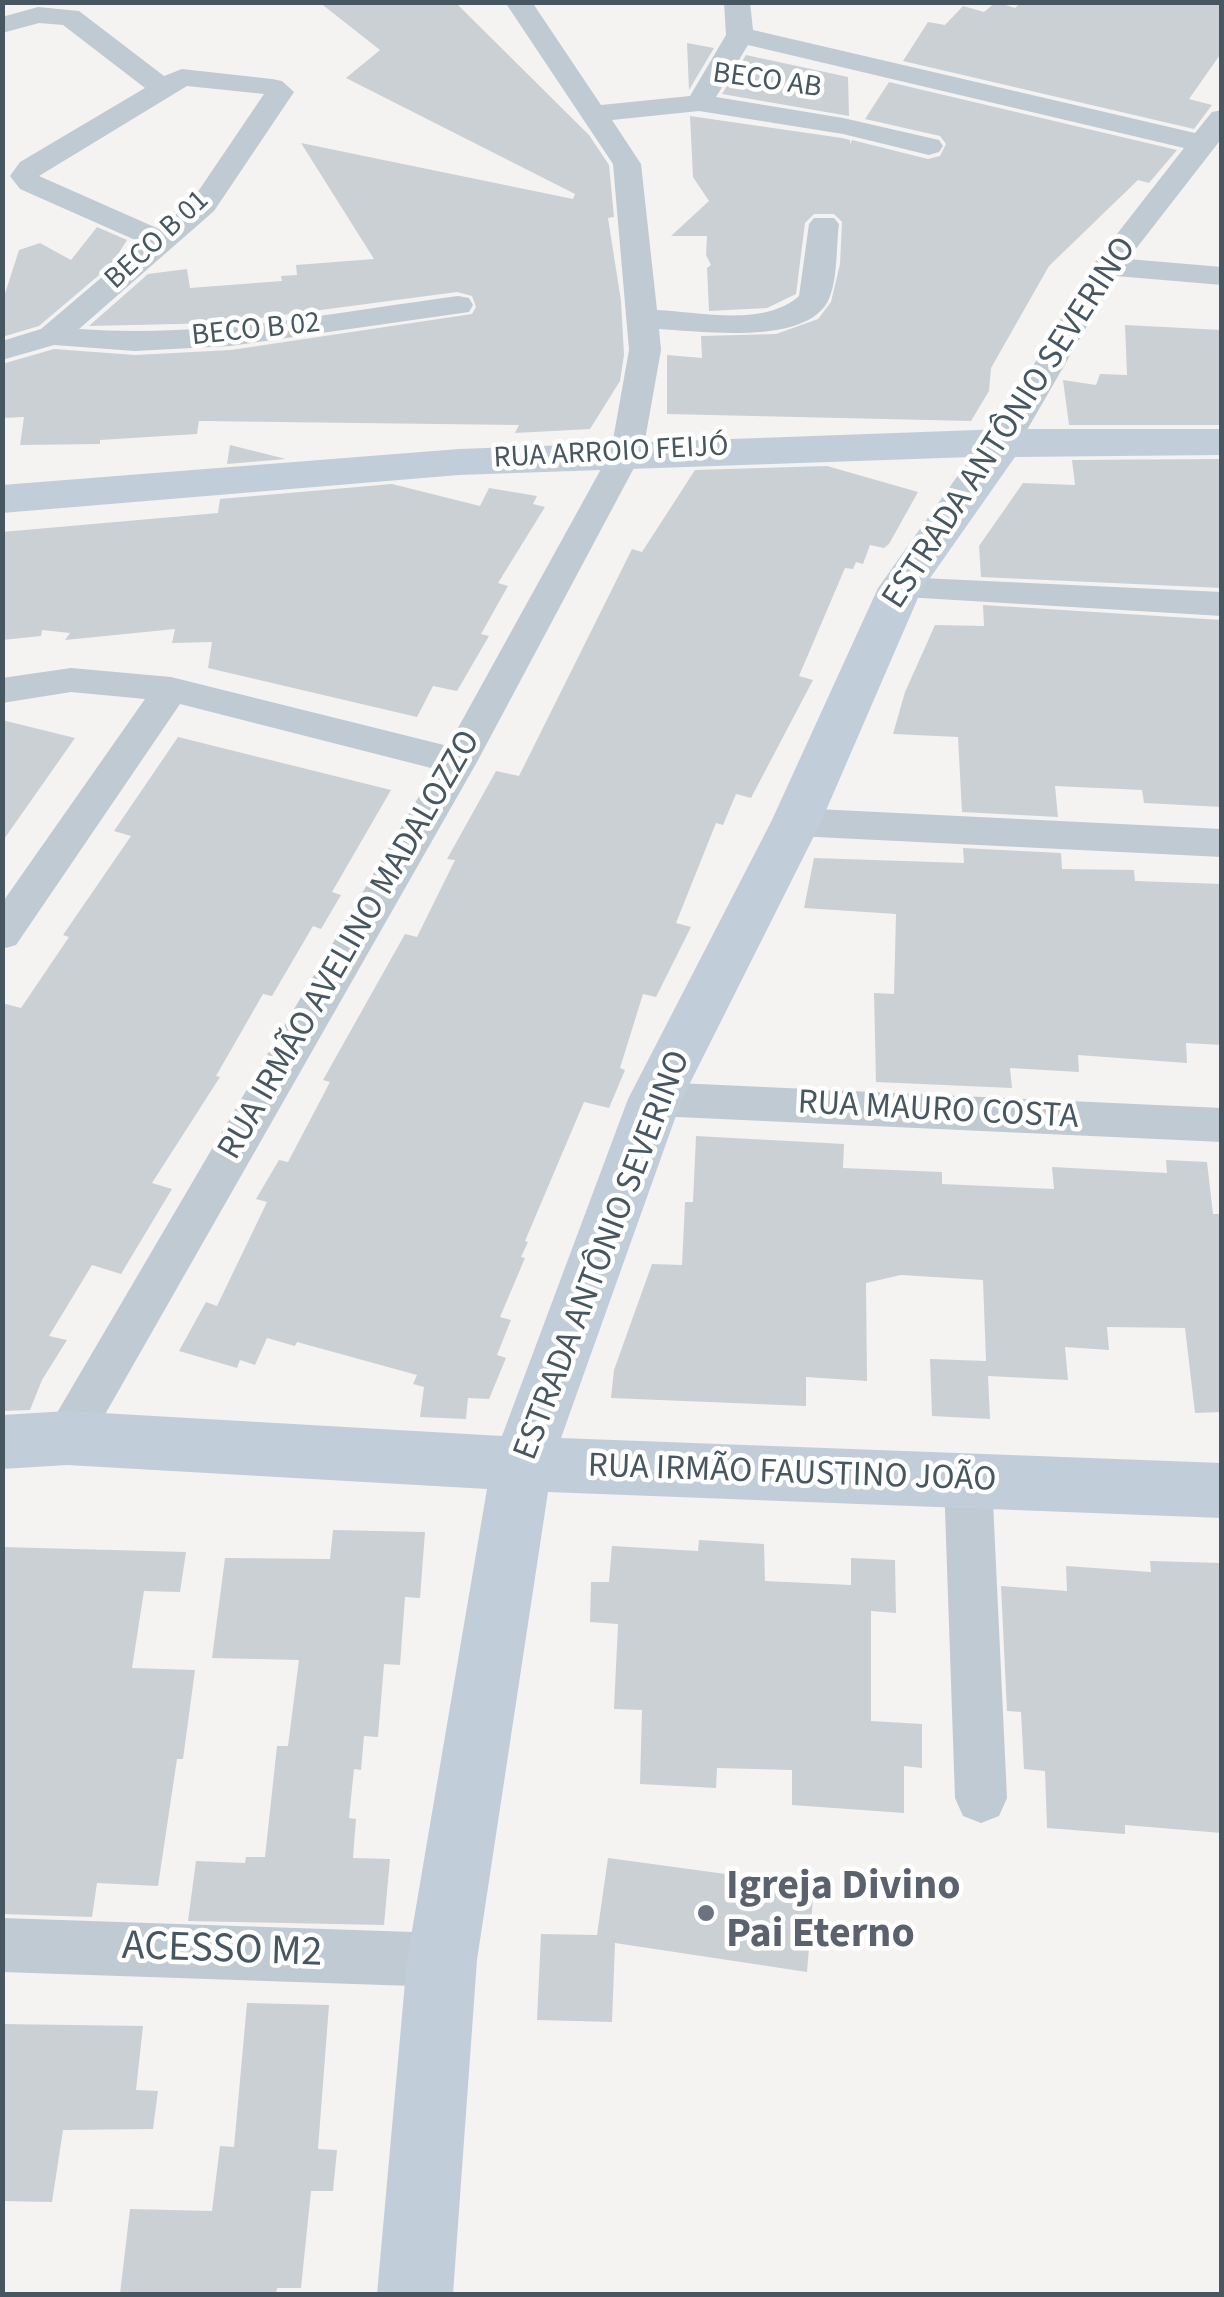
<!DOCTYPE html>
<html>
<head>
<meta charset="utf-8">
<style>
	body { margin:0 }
	#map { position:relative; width:1224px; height:2297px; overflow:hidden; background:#f5f2f2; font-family:"Source Sans 3",sans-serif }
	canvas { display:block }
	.frame { position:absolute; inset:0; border:5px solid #475762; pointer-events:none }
</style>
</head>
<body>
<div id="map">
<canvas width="1224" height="2297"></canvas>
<div class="frame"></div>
</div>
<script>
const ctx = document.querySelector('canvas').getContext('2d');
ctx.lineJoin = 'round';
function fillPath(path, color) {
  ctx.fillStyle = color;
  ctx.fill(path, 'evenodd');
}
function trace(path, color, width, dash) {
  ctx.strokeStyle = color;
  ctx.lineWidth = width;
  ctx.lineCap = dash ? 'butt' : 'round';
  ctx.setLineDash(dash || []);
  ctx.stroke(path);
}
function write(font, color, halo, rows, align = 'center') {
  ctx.font = font + ' "Source Sans 3",sans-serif';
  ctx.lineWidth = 9;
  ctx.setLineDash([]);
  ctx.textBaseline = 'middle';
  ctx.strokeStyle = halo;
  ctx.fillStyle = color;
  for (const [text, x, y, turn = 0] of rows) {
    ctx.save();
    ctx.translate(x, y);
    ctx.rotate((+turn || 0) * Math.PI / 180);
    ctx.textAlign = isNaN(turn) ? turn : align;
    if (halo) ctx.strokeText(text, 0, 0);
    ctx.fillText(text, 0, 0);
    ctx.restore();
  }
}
fillPath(new Path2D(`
	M319 2H455L589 135 609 165 614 217 608 218 621 301 624 355 620 381 590 429 515 433 519 425 199 421 197 434 100 440V444L20 445 24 417 2 418V364L54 349 135 355 231 350 472 314 476 307 472 296 457 292 222 323 89 326 148 274 187 269 190 288 282 281 281 276 297 275 296 265 374 259 301 143 573 199 575 194 346 78 380 50Z
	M996 2 1015 8 1021 2H1222V52L1189 99 1212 105 1194 129 903 61 928 22 945 25 963 6 984 12Z
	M687 43 714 48 689 90Z
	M746 55 848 77 849 116 722 94Z
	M889 82 1177 150 1149 183 1138 180 1049 266 991 368 989 391 971 421 667 414V355L702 358 701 336 776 334 818 319 831 302 840 264 842 222 834 214H814L805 223 796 294 767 308 709 311 707 268 711 265 706 255 707 236H671L709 201 693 177 690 116 842 138 850 140V144L852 140 928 159 940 156 946 144 940 136 865 119Z
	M97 227 127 240 112 264 39 326 2 337V303L19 250 40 243 71 260Z
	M1125 325 1222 330V425H1069L1063 380 1096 385 1100 374 1127 375Z
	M230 445 286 459 227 464Z
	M1222 459V588L981 577 979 546 1023 483 1075 485 1072 460Z
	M827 466 918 492 889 544 884 548 870 545 863 564 856 562 853 569 845 568 799 676 813 680 751 798 736 794 723 825 716 823 676 923 691 927 656 997 643 994 620 1068 625 1070 609 1108 584 1102 525 1241 528 1242 521 1257 525 1258 500 1317 511 1320 497 1355 506 1358 489 1399 468 1398 466 1419 420 1417 424 1387 413 1384 417 1375 297 1342 295 1346 267 1338 255 1365 240 1360 237 1368 179 1351 206 1302 217 1306 267 1202 256 1199 279 1160 288 1162 330 1082 323 1080 405 934 417 937 455 860 447 859 496 771 519 776 632 549 642 552 695 470Z
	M392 484 480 506 489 488 537 496 533 504 545 507 498 583 508 586 481 634 489 636 457 691 433 686 417 717 208 668 212 642 172 643 175 629 65 640 70 633 42 630 41 636 2 640V532L218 513 220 499Z
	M983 605 1222 620V807L1144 803 1142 790 1055 786 1058 817 962 812 958 737 893 734 905 692 935 625 984 626Z
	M2 720 75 738 2 842Z
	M178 737 391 790 332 892 341 895 321 929 313 926 272 996 263 994 216 1076 220 1077 152 1183 172 1189 121 1274 92 1265 49 1336 67 1340 42 1380 30 1410 2 1411V1003L21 1008 69 937 63 935 131 836 114 831Z
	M963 848 1061 853 1062 869 1134 870 1135 881 1222 884V1045L1186 1043 1187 1063 1078 1055 1079 1072 1010 1068 1012 1088 876 1082 874 993 894 994 896 914 804 908 814 858 964 863Z
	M696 1136 844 1144 843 1168 942 1172V1184L1054 1189 1052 1167 1167 1173 1166 1160 1207 1162 1213 1214H1222V1412L1195 1413 1185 1328 1107 1327 1109 1350 1065 1347 1068 1380 988 1376 990 1419 932 1416 930 1359 986 1361 983 1280 901 1275 866 1283 867 1381 806 1377V1406L611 1398 614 1370 652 1264 682 1265 685 1202H693Z
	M333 1530 425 1532 420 1598 405 1597 400 1665 384 1664 378 1737 364 1736 361 1770 354 1769 349 1818 356 1819 353 1858 390 1859 384 1925 188 1921 196 1861 245 1863 246 1857H265L277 1746H288L299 1660 212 1658 225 1558 330 1559Z
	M699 1540 764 1544 765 1581 851 1585V1558L895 1560 896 1613 871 1611V1721L922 1724V1768L904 1766V1813L792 1805V1770L717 1768 716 1788 640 1784 642 1710 614 1709 618 1624 590 1622 591 1582H609L612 1546 698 1551Z
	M2 1547 186 1552 180 1592 144 1591 132 1668 195 1670 183 1759H177L158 1886 97 1883 92 1917 2 1914Z
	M1150 1561 1220 1563 1222 1833 1125 1825V1834L1047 1828 1045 1771 1024 1769 1021 1712 1007 1711 1001 1586 1067 1591 1066 1566 1151 1572Z
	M608 1858 814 1886 807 1972 615 1943 612 2022 537 2020 541 1934 597 1935Z
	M247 2003 329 2005 318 2149 337 2150 333 2191H311L301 2288H277L276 2294H120L130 2209 212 2211 220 2146 234 2147Z
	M2 2024 143 2026 136 2090 158 2091 153 2129 63 2130 52 2202 2 2201Z`), '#cbd0d5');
fillPath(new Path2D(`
	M505 2H532L601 105 690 96 726 35 724 2H750L753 30 1195 133 1212 112 1222 110V138L1128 259 1222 267V285L1116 276 1016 449H992L988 442 1092 266 1184 148 748 45 716 97 843 118 939 140 943 146 939 152 929 155 843 134 699 111 612 120 641 164 657 310C701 312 764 327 799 296L809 224 814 218H834L839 224C836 246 838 281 828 301 805 346 700 331 659 329L661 350 643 451 477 762 83 1453 67 1459 51 1453 44 1438 51 1423 435 769 180 704 16 945 2 949V903L145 699 71 692 2 703V678L71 668 171 677 448 746 611 451 629 350 613 164Z
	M38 7 79 11 164 76 182 69 272 79 282 81 294 92 214 211 79 329C207 338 332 313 458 296L469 298 473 305 469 312 230 346 135 351 54 345 2 360V341L41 329 142 243 20 189 10 176 20 162 145 88 63 25 39 23 2 33V17ZM187 86 264 94 193 199 159 229 39 176Z
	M900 577 1222 592V616L888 596 883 588 888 580Z
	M796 808 1222 829V857L796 836 783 832 777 822 783 812Z
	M655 1082 1222 1108V1142L655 1116 640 1111 634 1099 640 1087Z
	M968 1460 985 1466 992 1481 1007 1798 999 1816 981 1823 963 1816 955 1798 944 1481 951 1466Z
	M2 1918 442 1933 461 1941 469 1960 461 1979 442 1987 2 1972Z`), '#bfcad3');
fillPath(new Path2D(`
	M1004 429H1222V455L1015 457 921 591 821 822 682 1099 561 1438 1222 1463V1518L548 1492 477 1960 453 2294H377L407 1960 487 1489 67 1465 2 1469V1415L67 1411 502 1436 628 1099 771 822 878 588 971 457 459 475 2 513V485L459 449Z`), '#c1ceda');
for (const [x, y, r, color] of [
	[706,1913,10,"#6b7280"]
]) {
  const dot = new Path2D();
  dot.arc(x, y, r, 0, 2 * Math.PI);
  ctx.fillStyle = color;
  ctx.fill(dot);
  trace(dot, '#fff', 4);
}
write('30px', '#475762', '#fff', [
	["BECO AB",767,82,8],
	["BECO B 01",158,241,-43],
	["BECO B 02",256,331,-6],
	["RUA ARROIO FEIJÓ",611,454,-3]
]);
write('35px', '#475762', '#fff', [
	["ESTRADA ANTÔNIO SEVERINO",1011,424,-57],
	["RUA IRMÃO AVELINO MADALOZZO",351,946,-60],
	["RUA MAURO COSTA",938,1112,3],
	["ESTRADA ANTÔNIO SEVERINO",604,1256,-69],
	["RUA IRMÃO FAUSTINO JOÃO",792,1475,2]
]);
write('bold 42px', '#5b616d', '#fff', [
	["Igreja Divino",726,1889],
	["Pai Eterno",726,1937]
], 'left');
write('42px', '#475762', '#fff', [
	["ACESSO M2",222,1952,2]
]);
</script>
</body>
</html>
